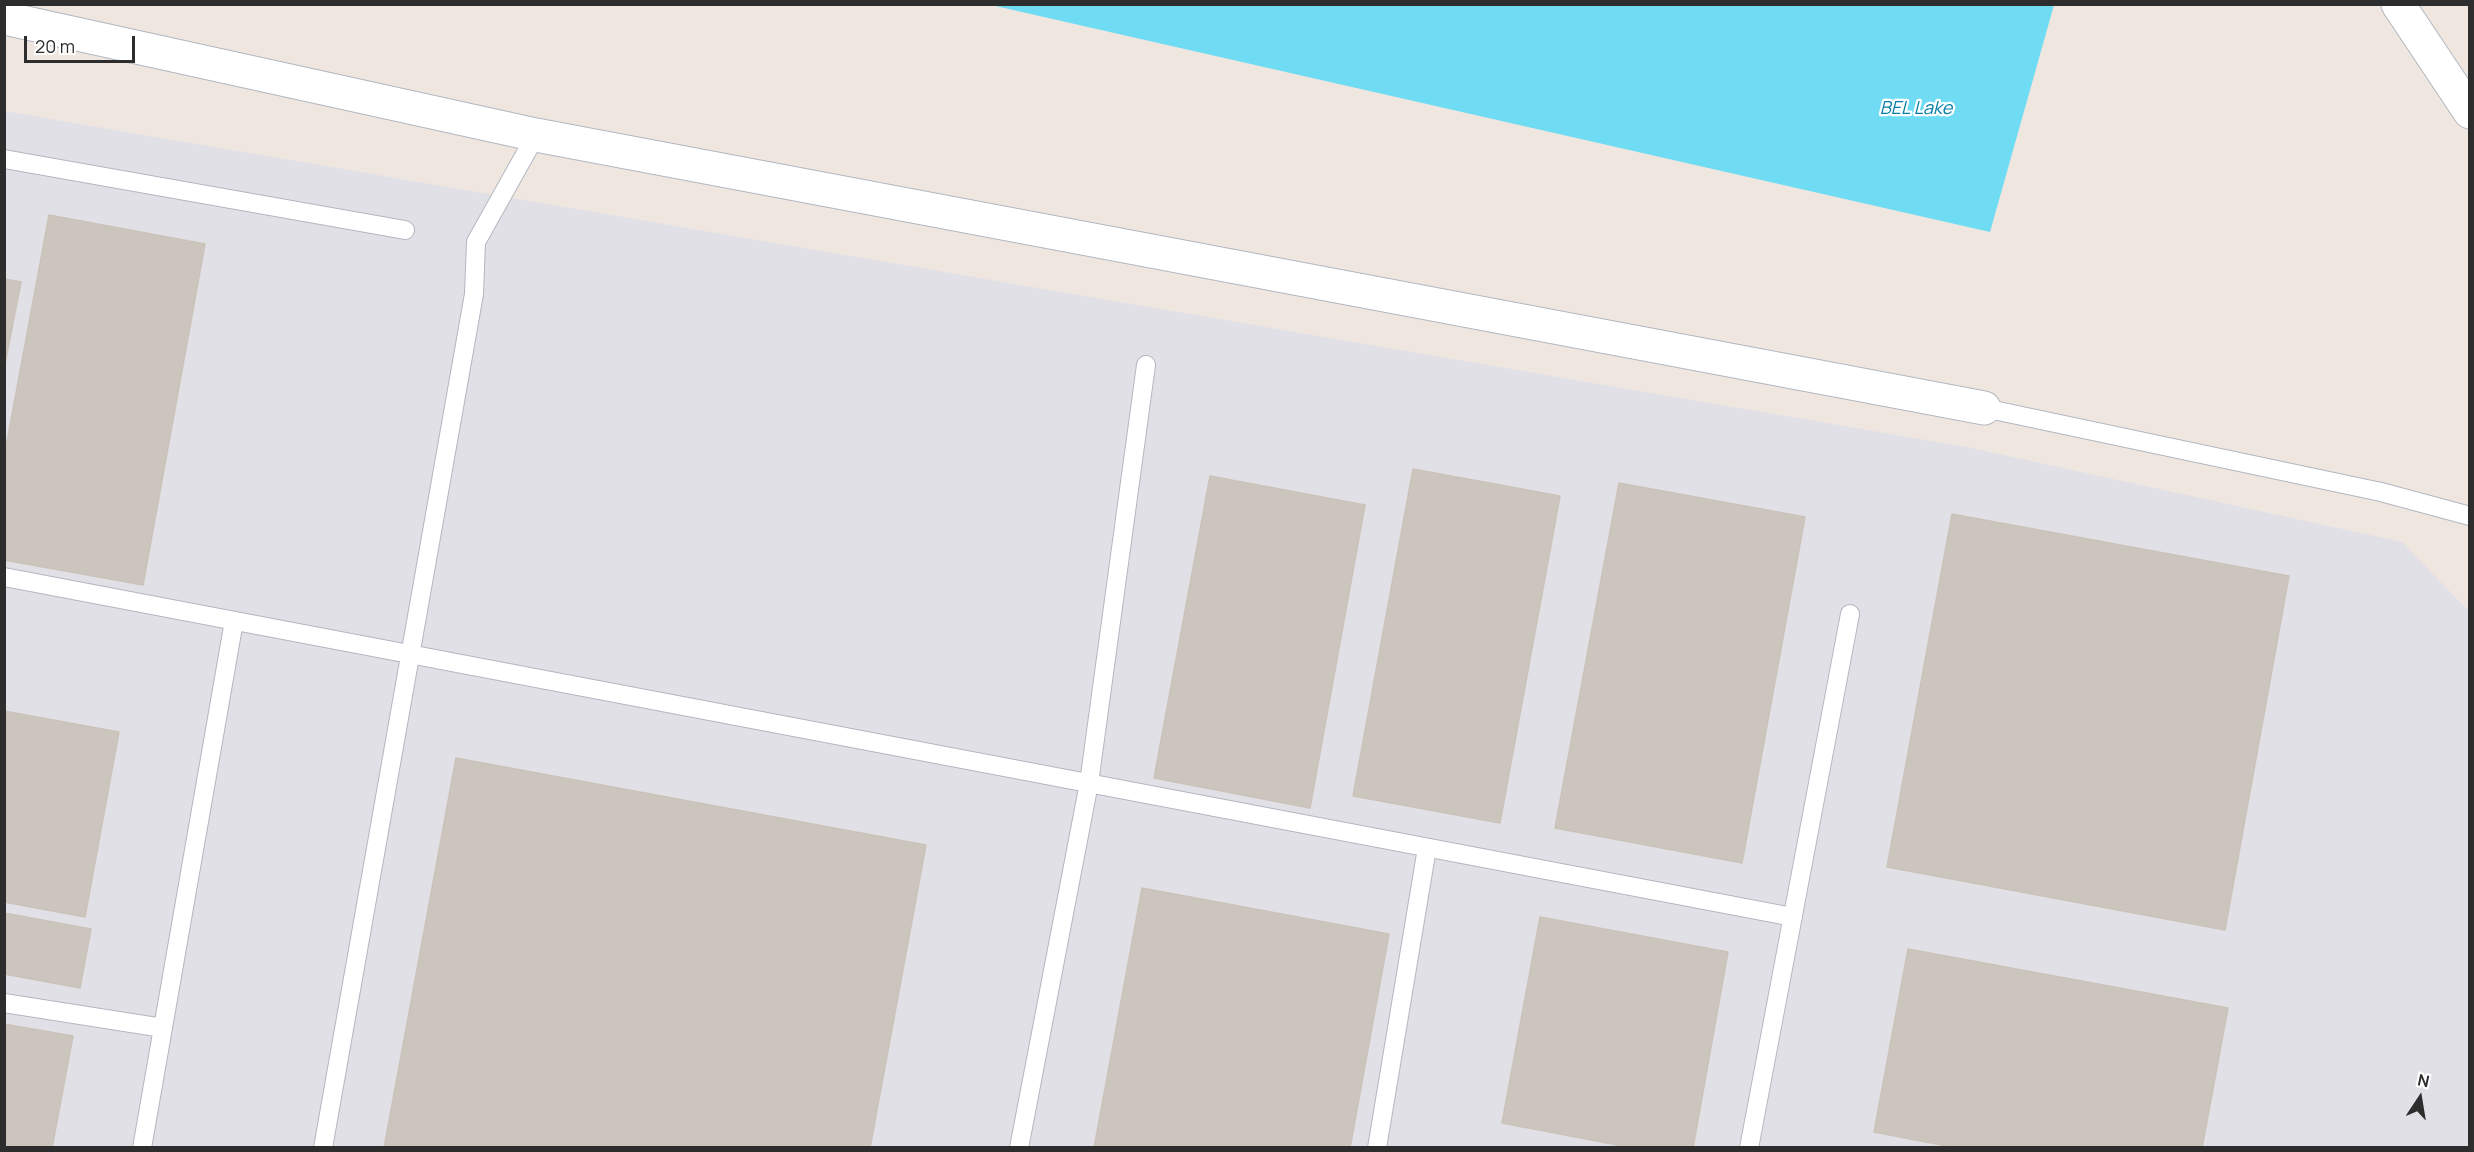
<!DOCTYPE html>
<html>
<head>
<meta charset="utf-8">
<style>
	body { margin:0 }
	#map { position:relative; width:2474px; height:1152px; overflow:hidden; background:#efe7df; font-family:Manrope,sans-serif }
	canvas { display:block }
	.frame { position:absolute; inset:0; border:6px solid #2d2d2d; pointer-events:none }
	.north { position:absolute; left:2390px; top:1068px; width:60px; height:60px; -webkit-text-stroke:4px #fff; paint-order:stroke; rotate:12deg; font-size:16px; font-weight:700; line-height:24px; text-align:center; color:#2d2d2d }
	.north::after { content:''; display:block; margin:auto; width:21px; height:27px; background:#2d2d2d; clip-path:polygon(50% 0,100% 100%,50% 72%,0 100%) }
	.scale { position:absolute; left:24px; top:36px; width:111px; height:27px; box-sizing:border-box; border:3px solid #2d2d2d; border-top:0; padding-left:8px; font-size:18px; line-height:21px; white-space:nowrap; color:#2d2d2d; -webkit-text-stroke:4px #fff; paint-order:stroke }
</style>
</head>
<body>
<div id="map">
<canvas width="2474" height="1152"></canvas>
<div class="frame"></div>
<div class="north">N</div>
<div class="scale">20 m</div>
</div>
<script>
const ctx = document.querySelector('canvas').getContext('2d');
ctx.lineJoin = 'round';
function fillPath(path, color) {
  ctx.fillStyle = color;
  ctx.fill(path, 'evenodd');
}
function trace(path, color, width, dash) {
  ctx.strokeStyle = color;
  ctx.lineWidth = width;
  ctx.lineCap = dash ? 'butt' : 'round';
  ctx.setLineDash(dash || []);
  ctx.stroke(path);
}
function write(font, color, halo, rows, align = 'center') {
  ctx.font = font + ' Manrope,sans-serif';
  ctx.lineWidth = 4.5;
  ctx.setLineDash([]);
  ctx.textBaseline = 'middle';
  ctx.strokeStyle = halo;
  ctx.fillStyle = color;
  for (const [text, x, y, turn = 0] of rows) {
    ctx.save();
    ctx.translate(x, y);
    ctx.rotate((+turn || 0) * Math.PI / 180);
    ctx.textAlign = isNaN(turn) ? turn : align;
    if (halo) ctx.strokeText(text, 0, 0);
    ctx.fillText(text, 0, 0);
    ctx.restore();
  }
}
fillPath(new Path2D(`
	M4 111 1967 447 2402 542 2469 611V1147H5Z`), '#e1e0e7');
fillPath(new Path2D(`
	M991 5 2054 4V5L1990 232Z`), '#6fdcf4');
const building = new Path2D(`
	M49 215 205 244 143 585 4 560V458Z
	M4 279 21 282 4 369Z
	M1413 469 1560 496 1500 823 1353 796Z
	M1210 476 1365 505 1310 808 1154 778Z
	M1619 483 1805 517 1742 863 1555 828Z
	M1952 514 2289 576 2225 930 1887 867Z
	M4 711 119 732 85 917 4 902Z
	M456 758 926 845 870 1148H384Z
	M1142 888 1389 934 1350 1148H1094Z
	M4 913 91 929 80 988 4 974Z
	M1540 917 1728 952 1693 1148H1633L1502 1123Z
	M1908 949 2228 1008 2202 1148H1957L1874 1132Z
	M4 1024 73 1036 52 1148H4Z`);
fillPath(building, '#cbc5be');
trace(building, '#cbc3b8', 1.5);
const lane = new Path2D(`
	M4 159 405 230
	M1984 408 2381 492 2470 516
	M4 577 1793 917
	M4 1003 163 1028
	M142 1148 234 621
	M323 1148 474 294 476 242 536 135
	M1019 1148 1089 783 1146 365
	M1377 1148 1427 848
	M1749 1148 1850 614`);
const street = new Path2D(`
	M4 18 536 135 1984 408`);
const secondary = new Path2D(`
	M2398 4 2470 112`);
trace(lane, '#b3b7c1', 20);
trace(street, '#b3b7c1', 35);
trace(secondary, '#b3b7c1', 35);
trace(lane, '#fff', 18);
trace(street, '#fff', 33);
trace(secondary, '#fff', 33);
write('italic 18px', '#087ea6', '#fff', [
	["BEL Lake",1916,109]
]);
</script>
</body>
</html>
